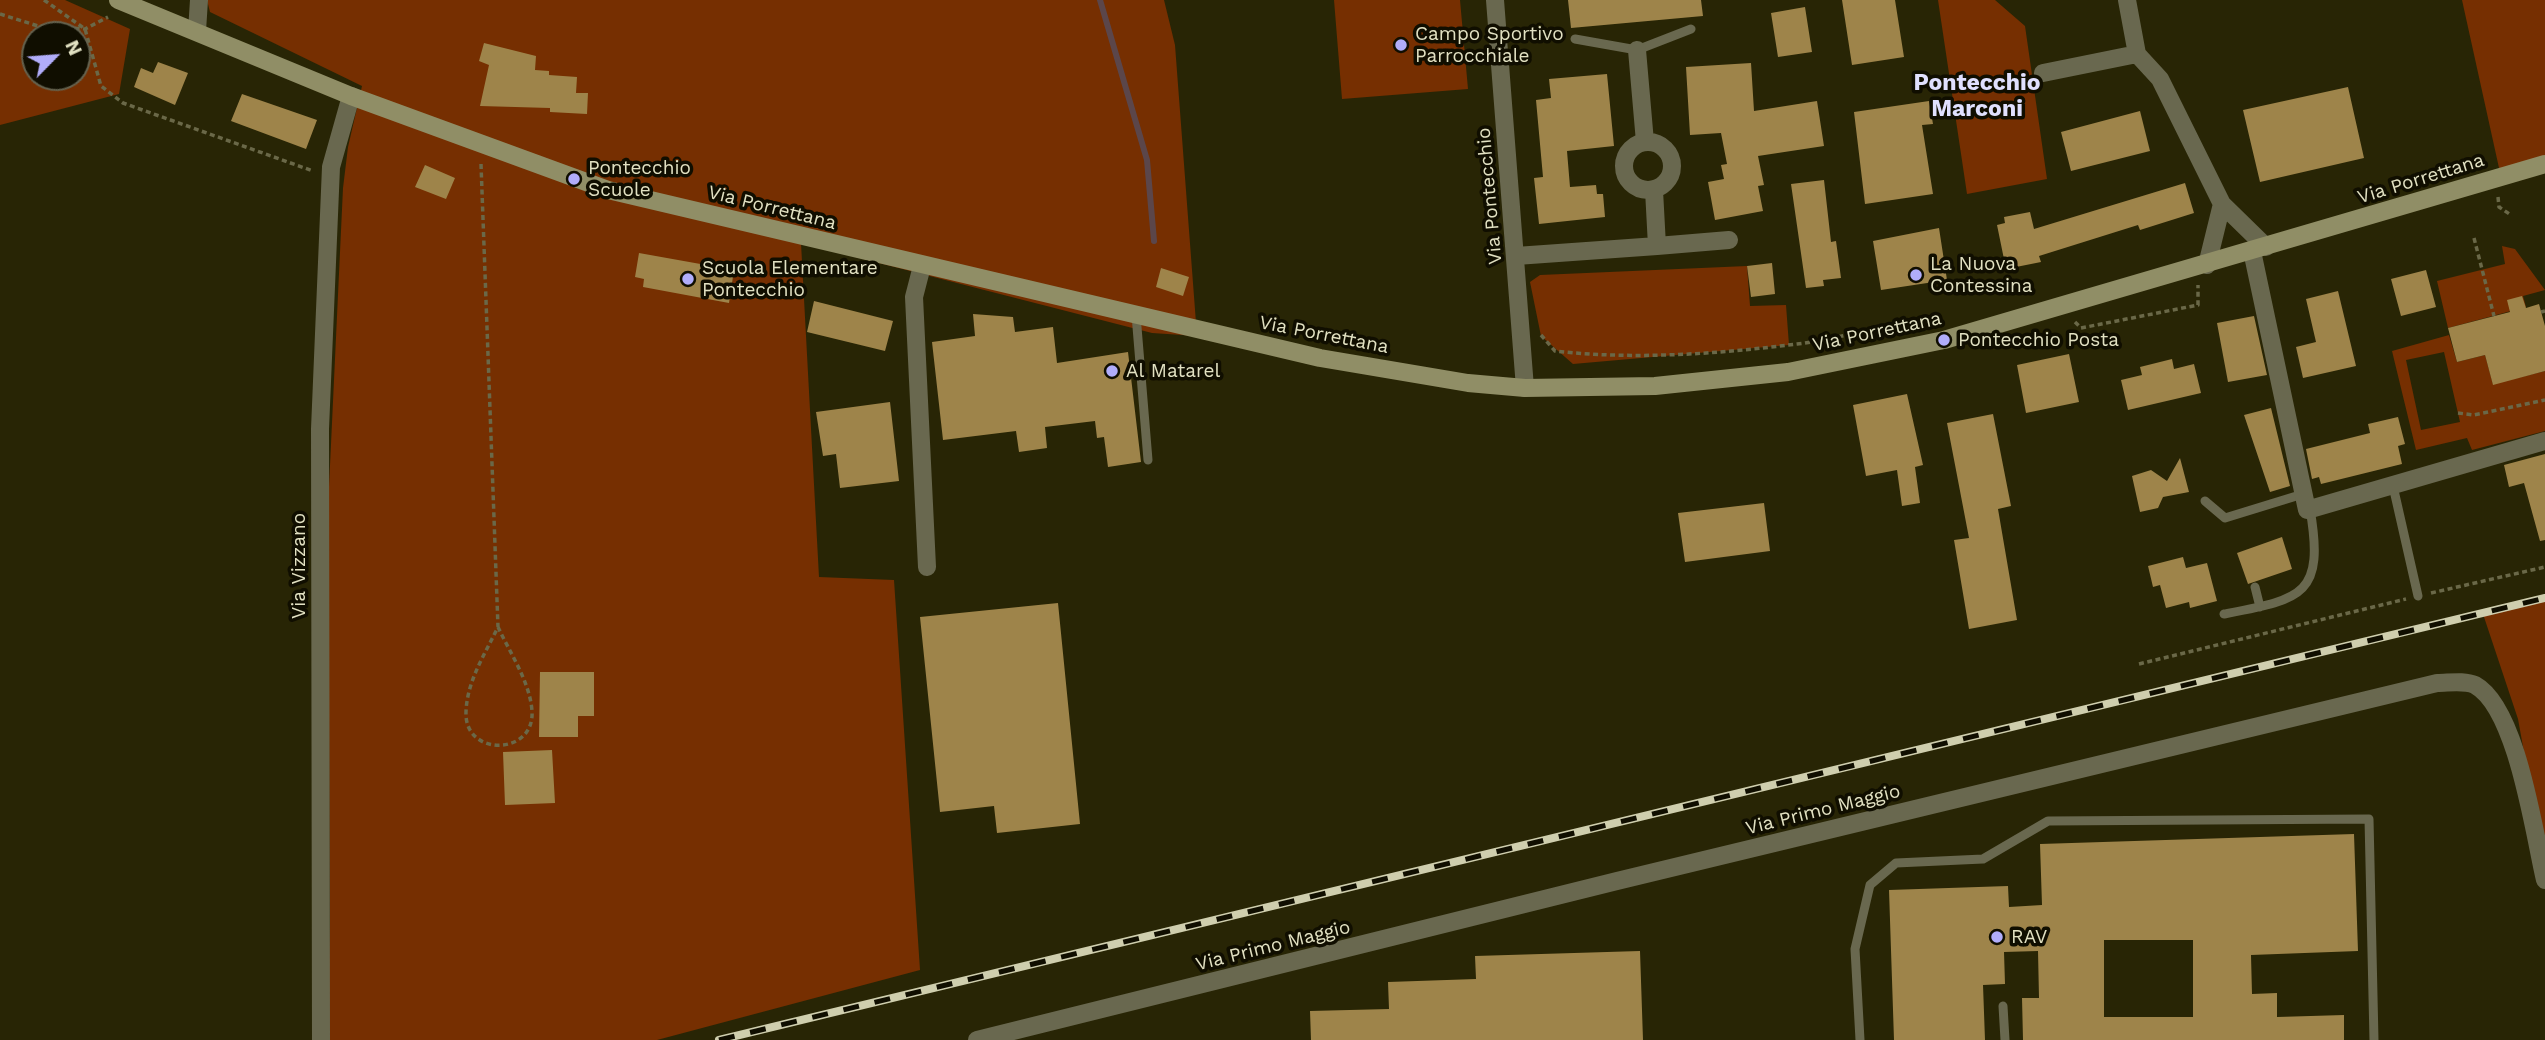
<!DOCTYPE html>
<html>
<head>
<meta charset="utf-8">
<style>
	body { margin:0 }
	#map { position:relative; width:2545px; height:1040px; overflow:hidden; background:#282505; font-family:"Work Sans",sans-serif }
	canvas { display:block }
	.north { position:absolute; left:21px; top:21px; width:70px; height:70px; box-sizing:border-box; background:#100e00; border:2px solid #64624e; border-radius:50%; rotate:65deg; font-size:19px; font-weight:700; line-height:28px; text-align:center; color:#e2e1c2 }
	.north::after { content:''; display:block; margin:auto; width:24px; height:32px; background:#b1adfa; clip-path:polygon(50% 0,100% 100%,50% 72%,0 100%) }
</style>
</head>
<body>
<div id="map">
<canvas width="2545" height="1040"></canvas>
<div class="north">N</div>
</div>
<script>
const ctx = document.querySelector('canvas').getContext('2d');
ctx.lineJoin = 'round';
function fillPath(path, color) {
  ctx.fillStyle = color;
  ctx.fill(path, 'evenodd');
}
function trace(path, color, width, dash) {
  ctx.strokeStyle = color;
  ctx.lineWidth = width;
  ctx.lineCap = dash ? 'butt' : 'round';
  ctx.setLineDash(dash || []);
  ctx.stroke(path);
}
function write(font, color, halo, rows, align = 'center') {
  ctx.font = font + ' "Work Sans",sans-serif';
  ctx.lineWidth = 7;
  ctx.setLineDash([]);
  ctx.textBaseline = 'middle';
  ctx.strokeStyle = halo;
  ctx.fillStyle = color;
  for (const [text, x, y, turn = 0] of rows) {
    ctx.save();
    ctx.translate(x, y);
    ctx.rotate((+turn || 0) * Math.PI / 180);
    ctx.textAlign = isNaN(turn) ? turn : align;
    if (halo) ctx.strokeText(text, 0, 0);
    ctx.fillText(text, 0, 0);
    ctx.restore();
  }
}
fillPath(new Path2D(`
	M0 0H65L130 29 119 94 0 125ZM35 35H77V77H35Z
	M207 0H1164L1175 45 1197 336 1152 333 801 243 819 577 894 580 920 970 657 1040H327L330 923 328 508 343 188 348 147 362 86 210 12Z
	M1334 0H1460L1468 89 1342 99Z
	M1938 0H1995L2025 26 2047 179 1967 194Z
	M2462 0H2545V164L2501 177Z
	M2502 246 2515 249 2545 290 2523 296 2526 307 2448 328 2437 281 2505 264Z
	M1747 266 1750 306 1786 305 1789 345 1573 364 1541 336 1530 282 1540 275Z
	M2449 335 2457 362 2485 355 2493 384 2545 371V431L2472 450 2467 438 2416 450 2392 351ZM2444 352 2460 422 2421 430 2406 360Z
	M2545 597V868L2518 719 2482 611Z`), '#762f01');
trace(new Path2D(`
	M1100 0 1147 160 1154 241`), '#5b464a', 6);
fillPath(new Path2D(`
	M1568 0H1701L1703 16 1571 28Z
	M1842 0H1895L1904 57 1852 65Z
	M1805 7 1812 52 1778 57 1771 13Z
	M484 43 536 56 535 70 549 71V75L577 77 576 93H588L587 114 550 112V108L480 106 489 65 479 61Z
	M158 62 188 73 175 105 134 87 141 68 153 73Z
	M1751 63 1754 111 1817 101 1824 146 1758 156 1764 185 1758 186 1763 211 1715 220 1708 182 1724 179 1721 165 1727 164 1721 133 1690 135 1686 67Z
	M1607 74 1614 146 1567 151 1570 187 1596 185 1597 194H1603L1605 217 1539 224 1534 178 1543 177 1536 100 1551 98 1549 79Z
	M2348 87 2364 158 2260 182 2243 110Z
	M242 94 317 120 306 149 231 121Z
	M1929 101 1933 124 1922 125 1933 194 1865 204 1854 112Z
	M2140 111 2150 151 2071 171 2061 132Z
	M425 165 455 178 446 199 415 187Z
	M1824 180 1831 242 1836 241 1841 278 1823 280 1824 286 1806 288 1791 184Z
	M2185 183 2194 213 2140 230 2138 225 2039 256 2041 262 2006 269 1997 225 2005 223 2004 217 2030 212 2034 229Z
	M1939 228 1947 280 1881 290 1873 241Z
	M639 253 734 270 729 303 643 287 644 279 635 277Z
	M1772 263 1775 294 1751 297 1747 266Z
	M1161 268 1189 277 1183 296 1156 287Z
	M2426 270 2436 307 2401 316 2391 279Z
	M2338 291 2356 366 2303 378 2296 347 2316 342 2306 299Z
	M2522 296 2526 308 2539 304 2545 326V371L2493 385 2485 355 2457 362 2448 328 2510 312 2507 300Z
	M814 301 893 321 885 351 807 332Z
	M973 314 1013 317 1015 332 1053 327 1057 363 1128 352 1141 462 1108 467 1104 437 1097 438 1095 421 1045 427 1047 448 1019 452 1016 431 943 440 932 342 975 336Z
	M2254 316 2267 375 2228 382 2217 323Z
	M2069 354 2079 402 2026 413 2017 365Z
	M2172 359 2174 369 2194 364 2201 393 2128 410 2121 380 2142 375 2140 367Z
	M1907 394 1923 465 1915 467 1920 503 1902 506 1897 470 1866 476 1853 405Z
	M890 402 899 481 840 488 836 454 823 456 816 412Z
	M2271 408 2290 486 2270 492 2244 415Z
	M1993 414 2011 506 1998 509 2017 620 1969 629 1954 540 1969 538 1947 423Z
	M2398 417 2405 444 2398 446 2402 464 2321 484 2319 477 2312 479 2306 449 2370 433 2368 424Z
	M2545 454V540L2540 541 2524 483 2509 487 2504 465Z
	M2180 458 2189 492 2163 497 2158 508 2140 512 2132 476 2151 470 2167 481Z
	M1764 503 1770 551 1685 562 1678 513Z
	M2282 537 2292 569 2248 584 2237 553Z
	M2183 557 2186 568 2207 563 2217 601 2190 608 2189 602 2166 608 2160 585 2153 587 2148 566Z
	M1058 603 1080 824 997 833 994 806 940 812 920 617Z
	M540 672H594V716H578V737H539Z
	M552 750 555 803 505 805 503 752Z
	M2354 834 2358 951 2251 955 2252 994 2277 993V1017L2344 1015V1040H2023L2022 998H2039L2038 951 2004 952 2005 984 1983 985 1985 1040H1894L1889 890 2008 886 2009 907 2042 905 2040 844ZM2104 940H2193V1017H2104Z
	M1640 951 1643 1040H1311L1310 1011 1389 1009 1388 982 1476 979 1475 956Z`), '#9e844a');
trace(new Path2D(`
	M44 0 85 29 101 86 123 103 313 171
	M0 14 38 26 85 29 108 17
	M481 164 498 627
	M2498 197 2499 207 2511 215
	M2474 238 2494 316
	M2541 312 2545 311
	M2075 322 2081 328 2198 305V285
	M1541 335 1555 351C1634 360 1717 354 1797 344 1825 341 1853 332 1882 330
	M2458 413 2474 415 2545 400
	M2431 593 2545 567
	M498 627C510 653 530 682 532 711 535 756 464 757 466 712 467 681 485 654 498 627Z
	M2139 664 2406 599`), '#6a6848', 3.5, [5, 3.5]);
trace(new Path2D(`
	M1575 39 1637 50 1691 29
	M1136 315 1148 460
	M2393 486 2418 596
	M2205 501 2225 518 2303 494
	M2255 587 2260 607
	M2224 614C2302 599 2325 596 2310 509
	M2003 1006 2005 1040
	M1860 1040 1855 949 1870 885 1896 863 1983 859 2048 821 2369 819 2374 1040`), '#69684f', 9);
trace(new Path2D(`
	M1495 0 1525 388
	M2127 0 2137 54 2160 79 2222 204 2207 265
	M197 31 199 0
	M1637 50 1645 142
	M2043 73 2137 54
	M1624 166a24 24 0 1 1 48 0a24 24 0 1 1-48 0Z
	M1654 190 1657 246 1729 240
	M2222 204 2266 247
	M2252 251 2307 510 2545 441
	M1516 256 1657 246
	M922 266 914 297 927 567
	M321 1040 320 429 331 167 351 96
	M977 1040 1617 881 2437 683C2449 683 2464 680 2475 685 2517 708 2534 833 2545 880`), '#69684f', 18);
trace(new Path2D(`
	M118 0 351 96 608 190 1320 358 1468 383 1525 388 1655 386 1788 372 1944 340 2545 164`), '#908e66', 18);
const rail = new Path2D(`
	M719 1040 2545 598`);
trace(rail, '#cfceae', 8);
trace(rail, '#100e00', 5, [16]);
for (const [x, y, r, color] of [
	[1401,45,7,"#b1adfa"],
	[574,179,7,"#b1adfa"],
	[1916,275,7,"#b1adfa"],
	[688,279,7,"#b1adfa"],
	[1944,340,7,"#b1adfa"],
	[1112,371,7,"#b1adfa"],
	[1997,937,7,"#b1adfa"]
]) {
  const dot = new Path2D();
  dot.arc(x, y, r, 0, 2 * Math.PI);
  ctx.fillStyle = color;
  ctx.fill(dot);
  trace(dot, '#100e00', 2.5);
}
write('19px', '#e2e1c2', '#100e00', [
	["Campo Sportivo",1415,34],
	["Parrocchiale",1415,56],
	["Pontecchio",588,168],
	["Scuole",588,190],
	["La Nuova",1930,264],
	["Contessina",1930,286],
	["Scuola Elementare",702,268],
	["Pontecchio",702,290],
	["Pontecchio Posta",1958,340],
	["Al Matarel",1126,371],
	["RAV",2011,937]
], 'left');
write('19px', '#e2e1c2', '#100e00', [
	["Via Porrettana",2421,179,-17],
	["Via Pontecchio",1490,196,-95],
	["Via Porrettana",772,208,14],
	["Via Porrettana",1877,332,-12],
	["Via Porrettana",1324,335,11],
	["Via Vizzano",299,566,-90],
	["Via Primo Maggio",1823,810,-14],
	["Via Primo Maggio",1273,946,-14]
]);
write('bold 23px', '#e0e0fe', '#100e00', [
	["Pontecchio",1977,83],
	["Marconi",1977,109]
]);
</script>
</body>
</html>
